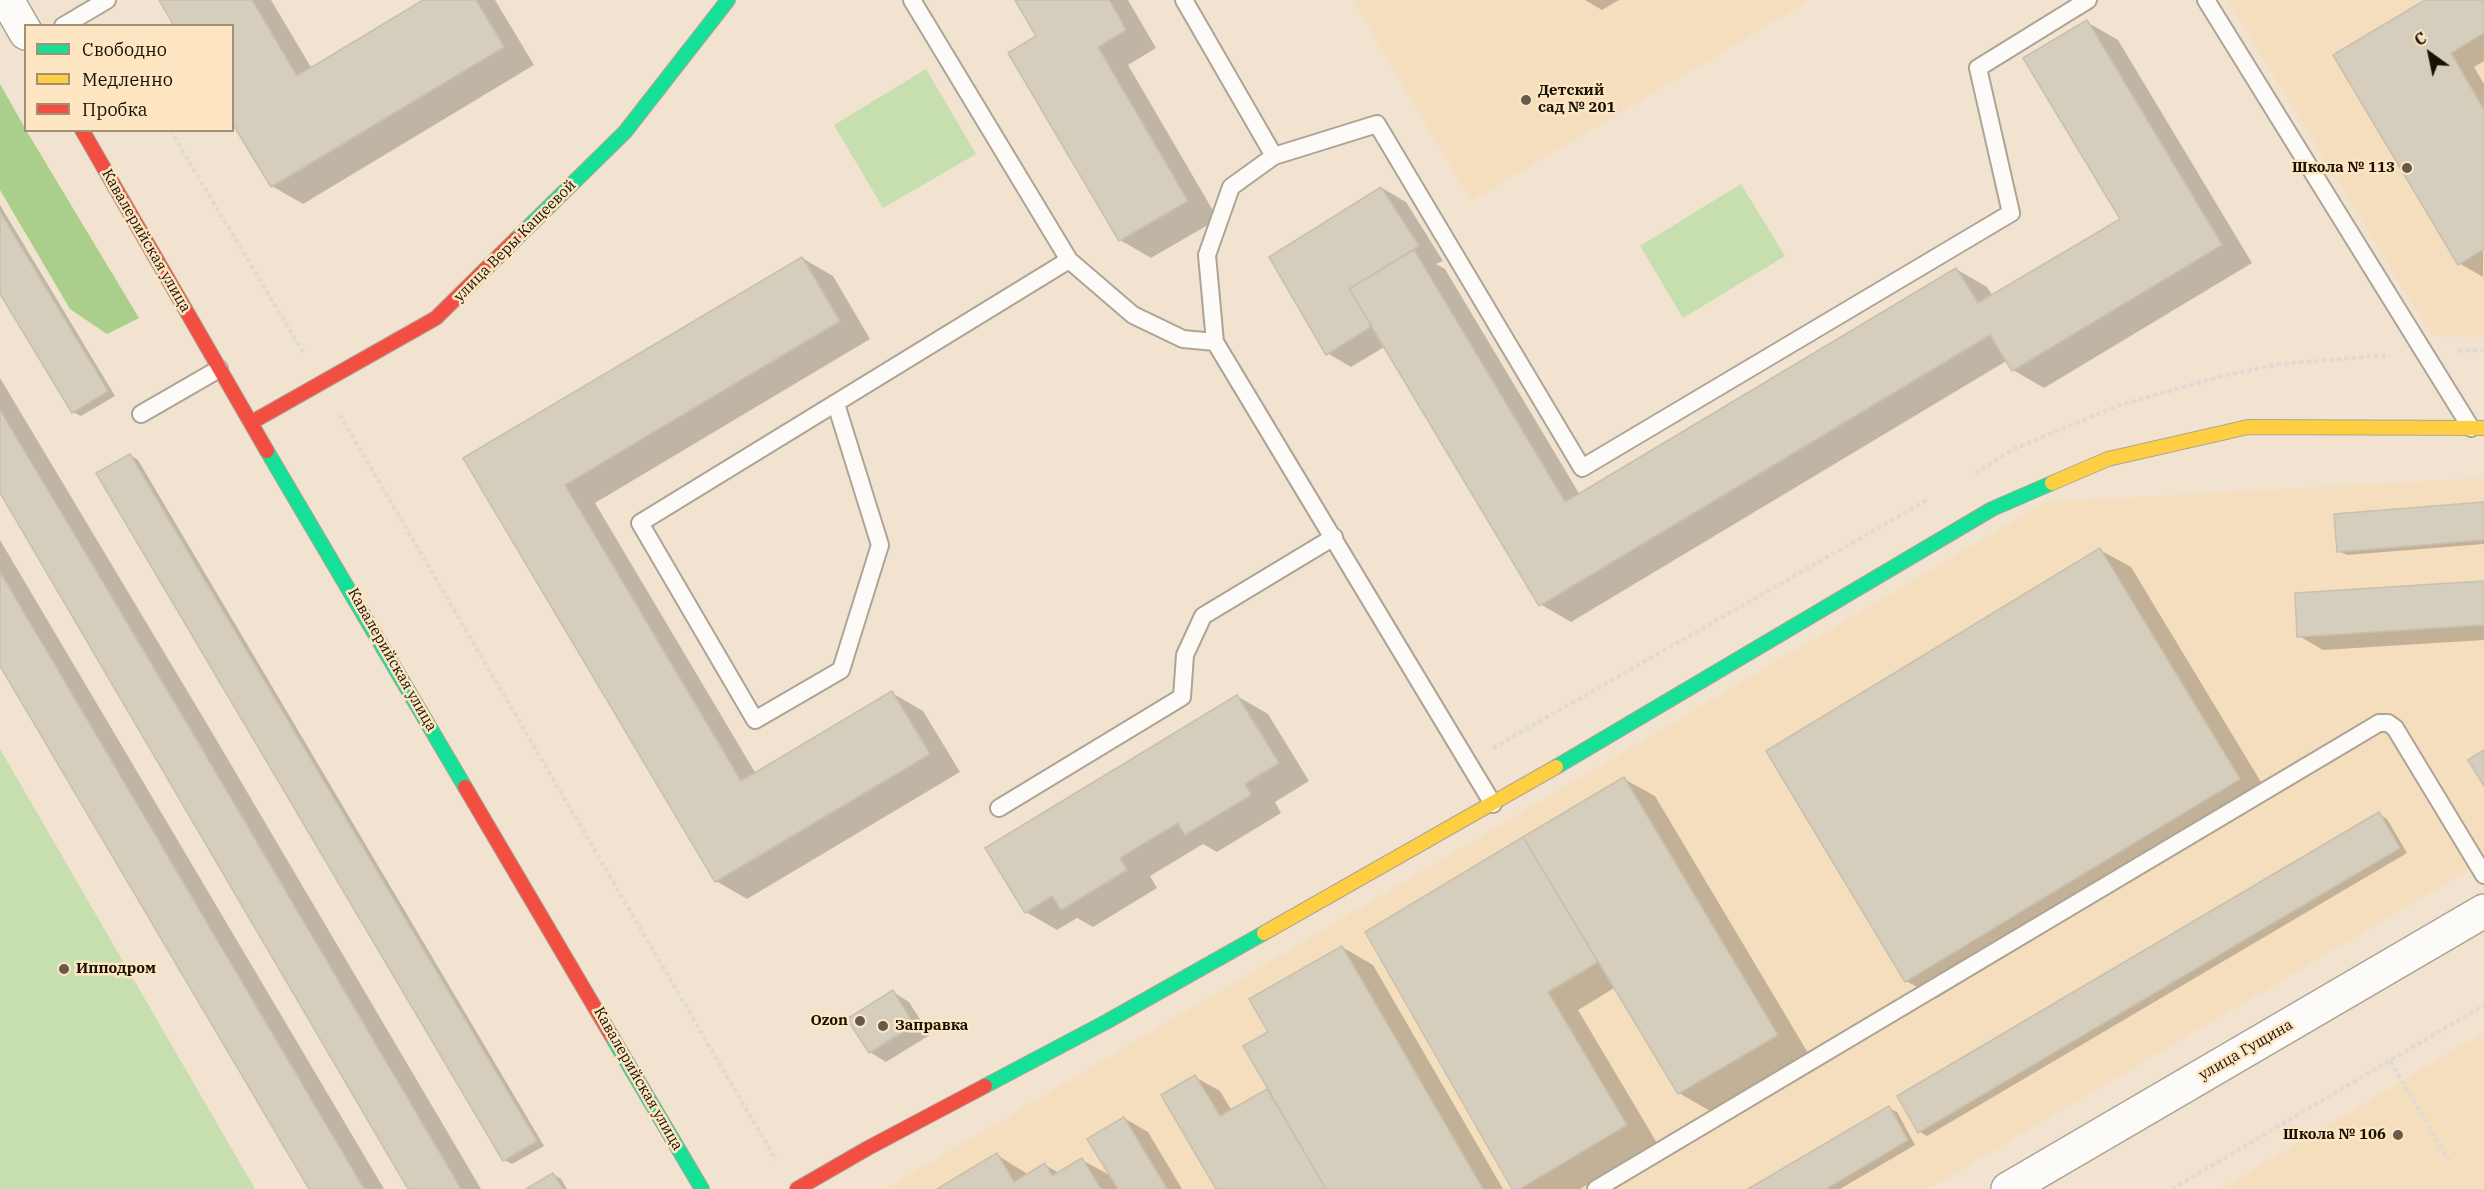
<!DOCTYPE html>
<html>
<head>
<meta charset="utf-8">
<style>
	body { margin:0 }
	#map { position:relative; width:2484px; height:1189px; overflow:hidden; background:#f1e3cf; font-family:"IBM Plex Serif",serif }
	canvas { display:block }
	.legend { position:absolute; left:24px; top:24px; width:210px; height:108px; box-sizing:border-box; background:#fee6c2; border:2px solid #a29176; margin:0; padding:8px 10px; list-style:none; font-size:18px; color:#191105 }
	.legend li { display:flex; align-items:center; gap:12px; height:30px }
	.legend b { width:30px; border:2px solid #a29176 }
	.north { position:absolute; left:2400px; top:24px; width:60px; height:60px; -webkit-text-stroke:4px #fee6c2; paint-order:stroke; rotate:327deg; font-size:16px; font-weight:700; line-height:24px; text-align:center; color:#191105 }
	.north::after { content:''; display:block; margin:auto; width:21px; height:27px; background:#191105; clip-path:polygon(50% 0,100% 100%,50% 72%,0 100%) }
</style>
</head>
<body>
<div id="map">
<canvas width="2484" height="1189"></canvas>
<ul class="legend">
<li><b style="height:8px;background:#16e098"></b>Свободно</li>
<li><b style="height:8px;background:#ffcf43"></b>Медленно</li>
<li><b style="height:8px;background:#f24e42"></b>Пробка</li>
</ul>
<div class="north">С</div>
</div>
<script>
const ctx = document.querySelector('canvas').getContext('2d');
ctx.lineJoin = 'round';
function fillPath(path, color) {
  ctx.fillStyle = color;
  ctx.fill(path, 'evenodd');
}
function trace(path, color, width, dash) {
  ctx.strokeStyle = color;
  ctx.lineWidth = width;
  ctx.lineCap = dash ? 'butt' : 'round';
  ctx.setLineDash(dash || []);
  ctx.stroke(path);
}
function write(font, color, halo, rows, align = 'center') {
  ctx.font = font + ' "IBM Plex Serif",serif';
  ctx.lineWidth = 5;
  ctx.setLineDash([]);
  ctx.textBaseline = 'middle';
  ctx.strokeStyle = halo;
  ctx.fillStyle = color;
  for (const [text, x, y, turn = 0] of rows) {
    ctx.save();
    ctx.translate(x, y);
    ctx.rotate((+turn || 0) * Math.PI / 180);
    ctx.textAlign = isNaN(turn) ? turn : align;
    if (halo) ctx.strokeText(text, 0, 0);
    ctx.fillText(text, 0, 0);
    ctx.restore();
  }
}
fillPath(new Path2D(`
	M1353 0H1810L1471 201Z
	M2228 0H2484V337L2432 336Z
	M2484 478V861L1928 1189H886L2046 502Z
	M2484 1032V1189H2221L2402 1081Z`), '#f4debd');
fillPath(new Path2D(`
	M926 69 976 154 883 208 834 125Z
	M1741 184 1785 256 1683 318 1640 246Z
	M0 749 255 1189H0Z`), '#c7deaf');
fillPath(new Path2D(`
	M0 84 26 130 139 318 107 334 70 309 0 190Z`), '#a9cf8b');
fillPath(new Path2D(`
	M160 0H271L312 69 426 0H495L534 65 303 204 272 186 232 26Z
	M1017 0H1128L1156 48 1128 65 1218 219 1151 258 1120 240 1039 36Z
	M1585 0H1619L1602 10Z
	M2428 0H2484V61L2474 67 2484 84 2483 277 2459 263Z
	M2087 22 2118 40 2252 263 2044 388 2013 370 2008 360 1571 622 1540 604 1386 346 1351 367 1327 353 1382 188 1406 202 1443 261 1436 264 1445 269 1580 495 1956 269 1987 287 1993 296 2122 219Z
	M0 205 115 396 81 416 73 412 0 291Z
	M802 258 833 276 870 339 595 503 756 774 892 693 923 711 960 772 747 899 716 881 465 459Z
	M0 378 210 729 481 1189H410L0 490Z
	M130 455 138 460 544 1146 512 1164 504 1160Z
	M2484 503V544L2347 555 2339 551Z
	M0 540 384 1189H311L0 664Z
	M2100 550 2131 567 2270 797 1937 998 1906 981Z
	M2484 583V640L2323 650 2299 636Z
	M1237 696 1268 714 1309 781 1275 802 1281 813 1217 852 1203 844 1150 876 1157 888 1093 927 1077 918 1057 930 1026 912Z
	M1624 779 1655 796 1808 1053 1710 1111 1679 1093 1616 987 1578 1010 1657 1143 1580 1189H1513L1367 932Z
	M2379 814 2387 819 2407 853 1927 1136 1920 1132Z
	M1342 947 1373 965 1503 1189H1218L1195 1077 1220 1091 1232 1111 1267 1090 1272 1093 1270 1032Z
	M893 992 909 1002 930 1035 886 1062 870 1052Z
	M1889 1108 1897 1112 1915 1145 1840 1189H1751Z
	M1124 1118 1148 1132 1182 1189H940L997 1155 1029 1175 1045 1165 1059 1173 1082 1160 1111 1176Z
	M553 1174 561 1179 567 1189H529Z`), '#0003');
const building = new Path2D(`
	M159 0H252L297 76 423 0H476L504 47 271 187 232 123V26H174Z
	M1015 0H1109L1126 30 1098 47 1188 201 1119 241 1008 53 1036 36Z
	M2425 0H2484V33L2451 53 2484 110V249L2458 265 2333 55Z
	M2087 20 2222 245 2012 371 1990 335 1539 606 1349 289 1414 250 1565 502 1956 268 1978 303 2120 219 2023 58Z
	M1381 187 1419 246 1349 289 1372 326 1326 355 1269 257Z
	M0 212 108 391 72 413 0 294Z
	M802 257 840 321 565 485 741 781 892 691 930 754 715 882 463 458Z
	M0 410 179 710 461 1189H408L0 493Z
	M130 454 537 1141 503 1161 96 473Z
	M2484 502V540L2337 552 2334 514Z
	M2100 548 2240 779 1905 982 1766 751Z
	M0 572 364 1189H309L0 666Z
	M2484 581V625L2297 637 2295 593Z
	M1237 695 1279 763 1245 784 1251 795 1185 835 1178 823 1120 858 1127 870 1061 910 1052 896 1025 913 985 848Z
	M2484 750V786L2468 760Z
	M1624 777 1778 1035 1678 1094 1523 837Z
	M2379 812 2400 848 1918 1133 1897 1096Z
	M1523 837 1598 962 1548 992 1627 1125 1520 1189H1512L1365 932Z
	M1342 946 1483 1189H1326L1243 1046 1268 1032 1249 999Z
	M893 990 914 1025 869 1053 847 1019Z
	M1195 1075 1220 1116 1267 1089 1326 1189H1216L1161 1095Z
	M1889 1106 1908 1140 1826 1189H1748Z
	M1124 1117 1167 1189H1118L1087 1139Z
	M997 1153 1014 1182 1045 1163 1052 1176 1082 1158 1101 1189H937Z
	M553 1173 563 1189H526Z`);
fillPath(building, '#d6cebd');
trace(building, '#c8c0af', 1.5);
const lane = new Path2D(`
	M1184 0 1274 156 1377 124 1582 468 2011 213 1978 68 2088 0
	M2206 0 2471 428
	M63 26 107 0
	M1274 156 1231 187 1207 255 1215 342 1493 804
	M1069 260 1133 315 1183 339 1215 342
	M836 404 880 545 841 670 755 720 640 523 1069 260 912 0
	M141 414 219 369
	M999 808 1182 697 1185 655 1203 616 1334 537
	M1596 1189 2379 723H2388L2395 728 2484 875`);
const street = new Path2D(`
	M7 0 26 33
	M2008 1189 2484 911`);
const fast = new Path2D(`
	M516 239 625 132 728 0
	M267 451 465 787
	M1556 767 1992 509 2052 483
	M611 1035 702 1189
	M985 1086 1106 1022 1264 933`);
const slow = new Path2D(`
	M2052 483 2108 459 2248 427 2484 428
	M1264 933 1556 767`);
const jam = new Path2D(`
	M82 130 267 451
	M252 422 436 318 516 239
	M465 787 611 1035
	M797 1189 868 1148 985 1086`);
trace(lane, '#aea495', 20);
trace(street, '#aea495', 36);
trace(fast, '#aea495', 16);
trace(slow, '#aea495', 16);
trace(jam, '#aea495', 16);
trace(new Path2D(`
	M170 130 303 352
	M2458 351 2484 350
	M340 415 776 1160
	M1975 473 2016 448 2120 405 2223 376 2280 364 2390 355
	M1493 748 1929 499
	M2390 1061 2449 1161
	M2172 1189 2484 1005`), '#dfdad4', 4, [4.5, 3]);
trace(lane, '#fdfbf8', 16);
trace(street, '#fdfbf8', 33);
trace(fast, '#16e098', 14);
trace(slow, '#ffcf43', 14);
trace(jam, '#f24e42', 14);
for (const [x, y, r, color] of [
	[1526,100,6,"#655a4c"],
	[2407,168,6,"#655a4c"],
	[64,969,6,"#655a4c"],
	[860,1021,6,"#655a4c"],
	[883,1026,6,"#655a4c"],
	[2398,1135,6,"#655a4c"]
]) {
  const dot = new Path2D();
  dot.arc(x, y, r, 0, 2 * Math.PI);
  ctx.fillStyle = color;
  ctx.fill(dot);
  trace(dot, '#fee6c2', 2);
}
write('bold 15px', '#191105', '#fee6c2', [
	["Детский",1538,91],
	["сад № 201",1538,108],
	["Школа № 113",2395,168,"right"],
	["Ипподром",76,969],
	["Ozon",848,1021,"right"],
	["Заправка",895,1026],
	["Школа № 106",2386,1135,"right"]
], 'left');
write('15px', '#191105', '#fee6c2', [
	["Кавалерийская улица",146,241,60],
	["улица Веры Кащеевой",515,241,-45],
	["Кавалерийская улица",392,660,60],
	["улица Гущина",2246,1050,-30],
	["Кавалерийская улица",638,1079,60]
]);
</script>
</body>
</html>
